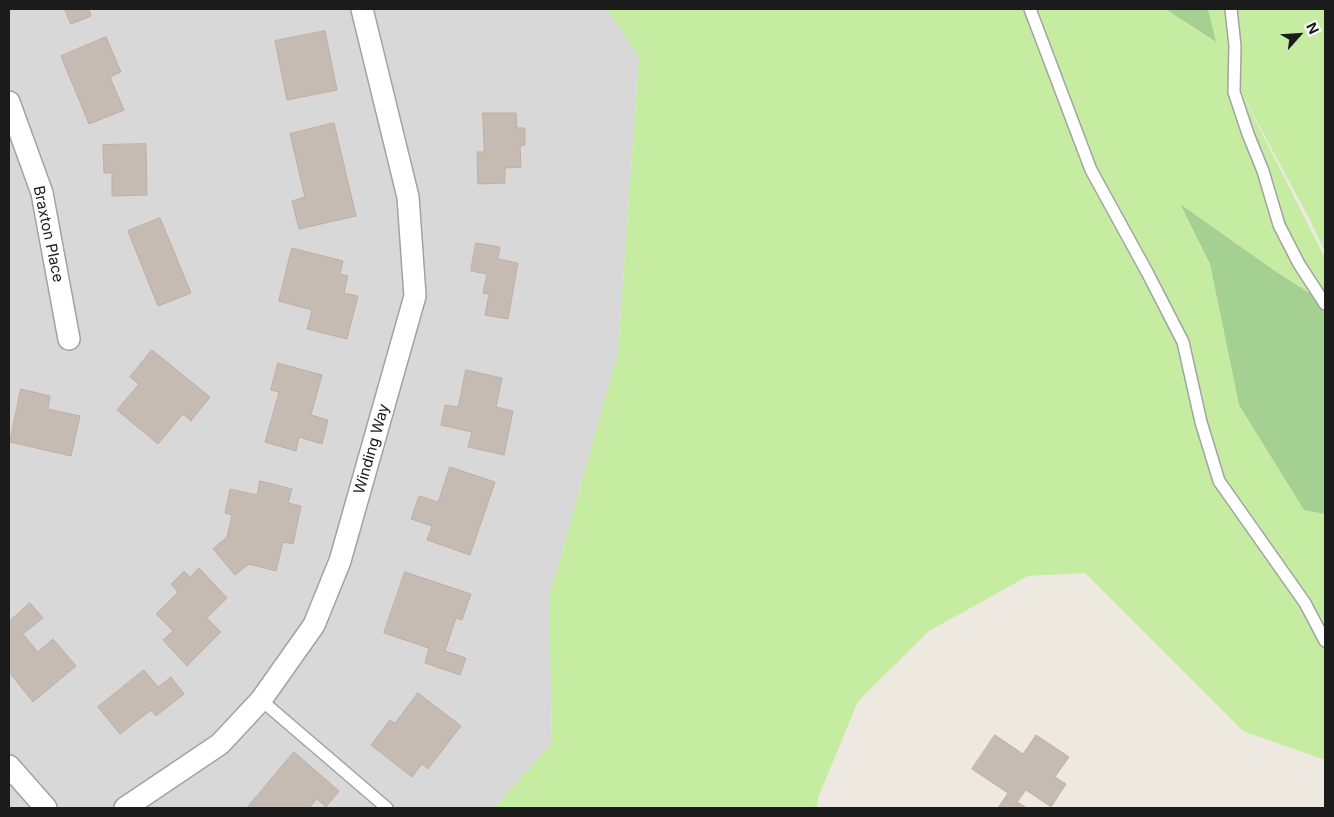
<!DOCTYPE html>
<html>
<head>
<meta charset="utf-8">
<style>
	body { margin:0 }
	#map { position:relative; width:1334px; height:817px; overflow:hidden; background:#eee9e0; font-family:Inter,sans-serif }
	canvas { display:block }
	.frame { position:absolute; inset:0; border:10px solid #1b1b1b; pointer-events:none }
	.north { position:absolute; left:1274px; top:10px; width:50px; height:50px; -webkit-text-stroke:4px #fff; paint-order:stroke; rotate:64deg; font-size:14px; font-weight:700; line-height:20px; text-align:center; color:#1b1b1b }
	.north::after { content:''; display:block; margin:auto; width:18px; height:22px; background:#1b1b1b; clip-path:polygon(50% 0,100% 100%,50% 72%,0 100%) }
</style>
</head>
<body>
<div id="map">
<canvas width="1334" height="817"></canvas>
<div class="frame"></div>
<div class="north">N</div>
</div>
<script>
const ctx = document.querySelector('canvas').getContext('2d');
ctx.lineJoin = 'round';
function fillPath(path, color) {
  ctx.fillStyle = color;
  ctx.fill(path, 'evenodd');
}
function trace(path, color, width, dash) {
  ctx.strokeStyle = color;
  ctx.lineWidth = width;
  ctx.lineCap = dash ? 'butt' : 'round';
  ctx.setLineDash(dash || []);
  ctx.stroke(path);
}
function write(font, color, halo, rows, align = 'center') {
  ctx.font = font + ' Inter,sans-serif';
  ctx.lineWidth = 5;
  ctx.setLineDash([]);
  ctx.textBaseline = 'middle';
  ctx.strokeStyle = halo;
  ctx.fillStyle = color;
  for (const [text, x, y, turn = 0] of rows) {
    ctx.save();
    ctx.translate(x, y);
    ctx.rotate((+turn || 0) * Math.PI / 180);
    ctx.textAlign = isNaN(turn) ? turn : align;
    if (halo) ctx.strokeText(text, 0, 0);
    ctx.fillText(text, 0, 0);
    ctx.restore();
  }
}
fillPath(new Path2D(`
	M9 9H607L639 56 618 353 549 598 552 744 494 808H9Z`), '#d9d8d8');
fillPath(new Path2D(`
	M607 9H1165L1215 42 1208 9H1325V252L1311 222 1236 82 1325 258V303L1275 271 1180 205 1210 264 1239 405 1304 510 1325 514V760L1243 731 1085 573 1028 576 929 631 858 701 818 798 817 808H494L552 743 549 598 618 353 639 57Z`), '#c6eca2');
fillPath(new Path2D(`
	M1165 9H1208L1216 42Z
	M1180 204 1275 271 1325 303V514L1304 510 1239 405 1210 264Z`), '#a4d092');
const building = new Path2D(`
	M65 9H89L91 16 71 24Z
	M325 31 337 90 287 100 275 41Z
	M106 37 121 72 110 77 124 110 89 124 61 56Z
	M483 113H516L517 128H525V145L520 146 521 167 505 168V183L478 184 477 152H484Z
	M334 123 356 216 299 229 292 201 305 197 290 134Z
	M146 144 147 195 112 196V173H104L103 145Z
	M160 218 191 293 158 306 128 231Z
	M476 243 500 247 498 259 518 263 508 319 485 315 489 294 483 293 487 274 471 271Z
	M292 248 343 261 340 274 348 276 344 293 358 296 347 339 307 329 312 310 279 301Z
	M152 350 210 397 191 421 183 414 158 444 117 410 139 384 130 377Z
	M278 363 322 375 311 415 328 420 322 444 299 437 296 451 265 442 279 392 271 390Z
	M466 370 502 378 496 407 513 411 504 455 468 447 472 432 441 425 445 405 458 407Z
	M21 389 50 396 48 409 80 416 71 456 10 442Z
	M450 467 495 482 470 555 427 540 432 526 411 519 419 496 438 502Z
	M260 481 292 489 288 503 301 506 293 544 283 542 276 571 249 564 235 575 213 549 227 537 232 515 225 513 230 489 257 495Z
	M199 568 227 598 207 618 221 632 187 666 163 640 173 631 156 614 178 592 171 584 184 571 190 577Z
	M405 572 471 594 462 620 456 618 445 651 466 658 460 675 425 663 429 648 384 633Z
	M30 603 43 618 23 634 38 652 53 639 76 666 33 702 9 672V622Z
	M144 670 158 687 171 677 184 694 156 716 151 710 120 734 98 707Z
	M418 693 461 726 428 769 422 764 412 777 371 745 390 720 395 723Z
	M995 735 1023 754 1036 735 1069 757 1055 777 1066 784 1051 807 1026 790 1017 802 1027 808H998L1008 793 972 769Z
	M294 752 339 791 326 807 317 799 309 808H247Z`);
fillPath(building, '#c5bbb3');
trace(building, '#c0afa2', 1);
const lane = new Path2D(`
	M1030 9 1091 170 1147 272 1183 342 1201 422 1219 481 1305 603 1325 641
	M1231 9 1235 46 1234 92 1248 134 1263 171 1279 225 1299 264 1325 304
	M261 700 387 808`);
const street = new Path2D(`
	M9 102 42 193 69 339
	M9 766 46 808
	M125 808 220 744 261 700 314 625 340 561 415 296 408 197 362 9`);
trace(lane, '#a2a2a2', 14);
trace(street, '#a2a2a2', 24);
trace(lane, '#fff', 11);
trace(street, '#fff', 21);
write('15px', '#1b1b1b', '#fff', [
	["Braxton Place",48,234,78],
	["Winding Way",372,449,-74]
]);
</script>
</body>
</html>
